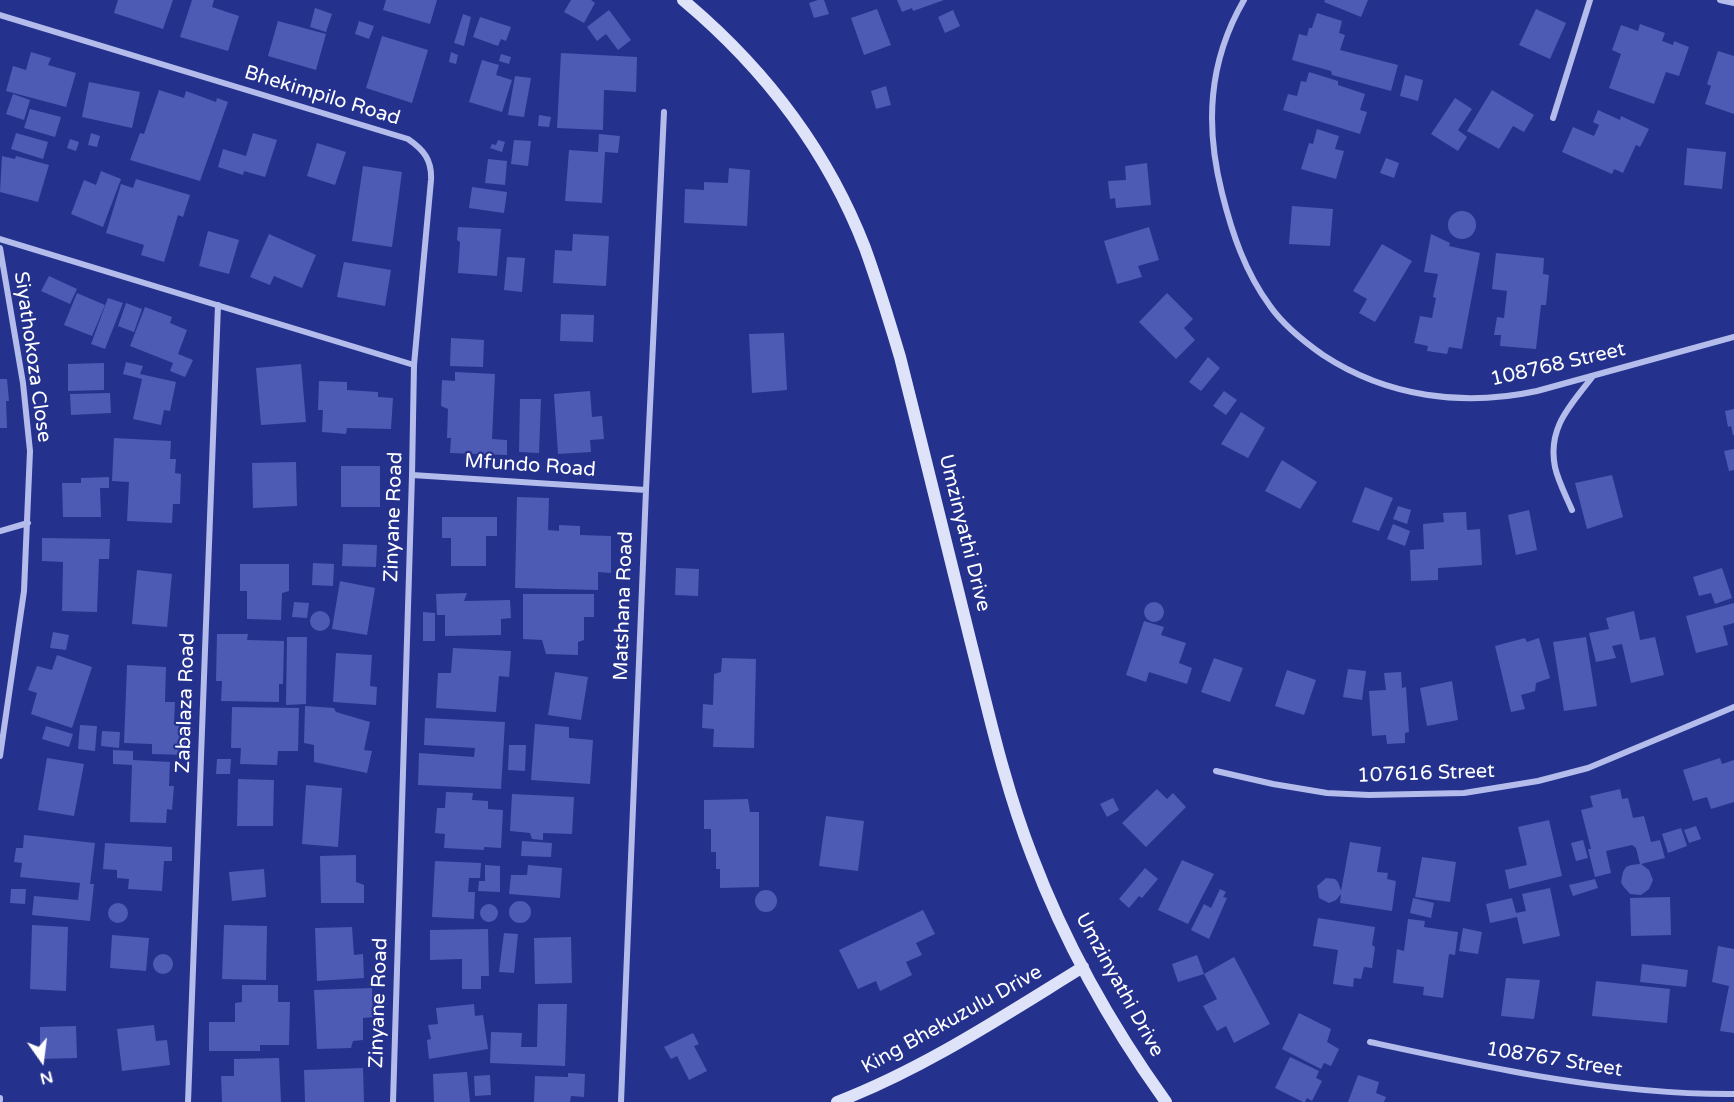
<!DOCTYPE html>
<html>
<head>
<meta charset="utf-8">
<style>
	body { margin:0 }
	#map { position:relative; width:1734px; height:1102px; overflow:hidden; background:#25328d; font-family:"Varela Round",sans-serif }
	canvas { display:block }
	.north { position:absolute; left:12px; top:1030px; width:60px; height:60px; -webkit-text-stroke:4px #25328d; paint-order:stroke; rotate:166deg; font-size:16px; font-weight:700; line-height:24px; text-align:center; color:#fff }
	.north::after { content:''; display:block; margin:auto; width:21px; height:27px; background:#fff; clip-path:polygon(50% 0,100% 100%,50% 72%,0 100%) }
</style>
</head>
<body>
<div id="map">
<canvas width="1734" height="1102"></canvas>
<div class="north">N</div>
</div>
<script>
const ctx = document.querySelector('canvas').getContext('2d');
ctx.lineJoin = 'round';
function fillPath(path, color) {
  ctx.fillStyle = color;
  ctx.fill(path, 'evenodd');
}
function trace(path, color, width, dash) {
  ctx.strokeStyle = color;
  ctx.lineWidth = width;
  ctx.lineCap = dash ? 'butt' : 'round';
  ctx.setLineDash(dash || []);
  ctx.stroke(path);
}
function write(font, color, halo, rows, align = 'center') {
  ctx.font = font + ' "Varela Round",sans-serif';
  ctx.lineWidth = 4.5;
  ctx.setLineDash([]);
  ctx.textBaseline = 'middle';
  ctx.strokeStyle = halo;
  ctx.fillStyle = color;
  for (const [text, x, y, turn = 0] of rows) {
    ctx.save();
    ctx.translate(x, y);
    ctx.rotate((+turn || 0) * Math.PI / 180);
    ctx.textAlign = isNaN(turn) ? turn : align;
    if (halo) ctx.strokeText(text, 0, 0);
    ctx.fillText(text, 0, 0);
    ctx.restore();
  }
}
fillPath(new Path2D(`
	M118 0H173L163 29 114 13Z
	M192 0H214L212 7 239 16 228 51 180 37Z
	M386 0H437L430 24 383 10Z
	M571 0H591L595 3 584 23 564 12Z
	M818 0H824L829 14 814 18 809 3Z
	M897 0H944L913 11 912 8 902 12Z
	M1325 0H1368L1361 17 1324 2Z
	M315 8 332 14 326 32 310 27Z
	M877 9 891 45 864 55 851 18Z
	M1536 9 1566 23 1550 59 1519 45Z
	M609 10 631 40 618 50 606 34 597 41 587 27Z
	M953 10 960 26 945 33 938 17Z
	M1317 13 1342 21 1339 33 1345 35 1340 50 1398 65 1391 91 1332 75 1331 71 1292 60 1299 34 1307 36 1309 28H1312Z
	M463 14 471 17 464 46 454 43Z
	M480 17 511 27 506 41 501 39 498 46 473 37Z
	M278 21 326 34 316 70 268 56Z
	M359 21 374 26 369 39 355 34Z
	M1640 24 1665 33 1662 41 1673 45 1674 41 1689 47 1679 76 1666 72 1654 104 1609 88 1621 54 1612 50 1621 25 1638 31Z
	M382 36 428 50 412 103 366 88Z
	M1718 51 1734 56V114L1705 104 1711 86 1707 84Z
	M31 52 51 58 48 65 76 73 66 107 6 91 13 66 26 70Z
	M451 52 458 55 456 64 449 62Z
	M561 53 637 57 636 92 604 90 603 130 557 128Z
	M501 54 511 57 509 64 499 61Z
	M482 60 499 65 496 75 512 80 502 112 469 102Z
	M1309 72 1338 81V85L1365 94 1360 110 1367 112 1360 134 1283 110 1288 94 1297 96 1301 81 1306 82Z
	M1405 75 1423 80 1418 101 1400 96Z
	M515 76 531 78 524 117 508 115Z
	M89 82 140 92 132 128 82 117Z
	M886 86 891 105 876 109 871 91Z
	M159 90 184 98 186 91 216 102 217 98 228 102 200 181 130 160 140 133 144 134Z
	M1492 90 1534 115 1524 132 1513 126 1499 149 1467 131Z
	M13 94 30 100 24 120 6 114Z
	M1455 98 1472 109 1458 130 1467 137 1458 151 1431 134Z
	M30 109 61 117 55 137 24 128Z
	M1598 110 1620 120 1621 116 1649 129 1640 147 1636 145 1623 173 1614 169 1612 174 1562 152 1573 127 1594 136 1599 125 1593 122Z
	M539 115 551 117 549 127 538 126Z
	M1317 129 1339 136 1335 149 1344 151 1336 179 1301 169 1309 143 1313 144Z
	M16 133 48 142 43 159 11 149Z
	M91 133 100 136 97 147 88 145Z
	M253 133 277 140 265 177 244 171 243 175 218 167 223 149 246 156Z
	M599 134 620 136 618 153 605 152 602 203 565 201 569 150 598 152Z
	M70 139 79 142 76 151 67 148Z
	M498 140 505 142 502 152 490 148 492 144 496 145Z
	M514 140 531 141 528 166 511 164Z
	M317 143 346 152 335 185 307 176Z
	M1687 148 1726 152 1722 189 1684 185Z
	M2 156 15 159 16 156 49 165 38 202 0 192Z
	M1386 158 1399 163 1394 178 1380 173Z
	M488 159 507 161 505 185 485 183Z
	M1147 163 1151 205 1116 208 1115 198 1110 199 1108 181 1126 180 1125 166Z
	M363 166 402 172 392 247 352 241Z
	M729 168 750 170 747 226 684 223 685 189 704 190V182L728 183Z
	M101 171 121 179 103 227 71 214 84 180 96 185Z
	M136 179 190 195 183 217 178 215 164 262 141 255 144 245 106 233 121 184 133 188Z
	M472 187 507 192 504 213 469 208Z
	M1292 206 1333 209 1330 246 1289 244Z
	M1448 225a14 14 0 1 1 28 0a14 14 0 1 1-28 0Z
	M458 227 501 229 497 276 458 273 460 242 457 240Z
	M1149 227 1159 260 1138 266 1142 277 1117 284 1104 241Z
	M208 231 239 240 229 274 199 266Z
	M269 234 316 255 302 288 274 276 270 285 250 277Z
	M573 234 609 236 606 286 553 283 555 250 572 251Z
	M1431 234 1450 243 1449 246 1480 253 1462 349 1449 347 1447 354 1427 351 1428 346 1414 343 1420 316 1432 318 1436 298 1433 297 1438 274 1424 272Z
	M1382 244 1412 261 1375 322 1359 313 1367 299 1353 291Z
	M1496 253 1544 258 1543 274 1549 275 1546 305H1541L1536 349 1500 346 1501 335H1494L1497 317 1504 318 1507 291 1492 289Z
	M507 257 525 258 522 292 504 290Z
	M344 262 391 270 385 306 337 297Z
	M49 276 77 289 70 304 41 291Z
	M77 293 105 305 92 336 64 325Z
	M1167 293 1193 319 1184 328 1195 340 1176 359 1139 322Z
	M108 298 123 303 105 349 91 344Z
	M126 303 142 309 134 332 118 326Z
	M145 307 172 317 170 323 187 330 178 354 193 360 185 377 170 371 173 363 130 346Z
	M561 314 594 315 593 342 560 341Z
	M784 333 787 390 752 393 749 334Z
	M451 338 484 340 483 367 450 366Z
	M1208 357 1220 368 1201 391 1189 382Z
	M126 362 143 366 140 374 176 382 170 411 164 410 161 425 133 419 142 379 123 374Z
	M104 363V390L68 391V364Z
	M301 364 306 422 261 425 256 368Z
	M455 372 495 374 492 439 507 440V455L450 453 451 438H447L448 409 441 406 442 380 455 381Z
	M0 379H7L9 401H6L7 428H0Z
	M319 381 347 382V390L378 392V397L393 398 391 429 347 428 346 434 322 432 323 410H318Z
	M590 391 592 417 602 416 604 439 590 440 591 452 558 454 554 394Z
	M1224 391 1237 400 1226 415 1213 406Z
	M110 393 111 413 71 415 70 394Z
	M520 399H541L539 453 519 452Z
	M1734 409V435H1733L1731 426 1728 427 1725 411Z
	M1241 412 1265 428 1248 458 1221 444Z
	M114 438 171 441 170 459H176L175 473 181 474 180 504H173L172 523 127 521 129 482 112 481Z
	M1734 449V470L1729 471 1724 451Z
	M1282 460 1317 482 1300 509 1265 491Z
	M296 462 297 506 253 508 252 463Z
	M341 466H380V507H341Z
	M1612 475 1623 517 1587 529 1575 483Z
	M109 477V488H100L101 517H63L62 483H81V478Z
	M1365 487 1393 498 1379 531 1352 522Z
	M517 497 549 498 548 530 559 531V525L580 526V535L611 536V573L598 572V590L515 588Z
	M1398 506 1411 510 1407 524 1393 519Z
	M1529 510 1537 550 1516 555 1508 515Z
	M1466 512 1467 530 1480 529 1482 565 1438 568V580L1411 581 1410 550 1424 549 1423 524 1444 522 1443 513Z
	M442 517H497V536H486V566H451V538H442Z
	M1393 524 1410 531 1405 546 1387 539Z
	M42 538 110 539 109 559H99L97 612 62 611 63 562 42 561Z
	M343 544 377 545 376 567 342 566Z
	M313 563 334 564 333 586 312 585Z
	M240 564H289V591L282 593 281 620 247 619V591H240Z
	M676 568 699 569 698 596 675 595Z
	M1722 568 1732 598 1715 604 1711 593 1699 596 1693 577Z
	M137 570 172 574 167 627 132 624Z
	M340 581 375 588 367 635 332 629Z
	M467 593 464 601 510 600 511 618 501 619V635L445 636V615H437L436 594Z
	M523 594H594V617H584V640L578 642V655L546 654 542 640 523 639Z
	M1144 612a10 10 0 1 1 20 0a10 10 0 1 1-20 0Z
	M294 602 309 603 307 618 292 617Z
	M1734 603V623L1723 626 1728 645 1696 653 1686 616Z
	M310 621a10 10 0 1 1 20 0a10 10 0 1 1-20 0Z
	M1634 611 1640 640 1655 637 1664 675 1631 683 1622 644 1612 646 1616 658 1596 662 1589 633 1609 629 1606 618Z
	M423 612 435 613V641H423Z
	M1144 621 1164 627 1161 635 1186 643 1179 663 1192 668 1187 684 1149 672 1146 682 1126 675Z
	M53 632 69 635 66 650 50 648Z
	M217 634H248L247 640 284 641 283 684H279V702L221 701 222 681H216Z
	M287 637H307L306 704 286 705Z
	M1586 637 1597 706 1564 711 1553 642Z
	M1525 638 1527 642 1539 638 1550 678 1536 683 1535 691 1521 695 1525 709 1511 712 1495 646Z
	M453 648 511 651 509 677 499 676 496 712 436 708 438 673H451Z
	M336 653 372 655 370 686 377 687 376 705 333 702Z
	M57 655 92 667 72 728 31 714 37 693 28 690 37 666 52 670Z
	M722 658 756 659 754 748 713 747 714 729 702 728 703 704 713 705 714 674 721 672Z
	M1214 658 1243 668 1230 702 1201 692Z
	M127 665 166 667 165 702H175L174 723 186 724 185 755 152 754V744L124 743Z
	M1348 669 1366 671 1362 700 1343 697Z
	M1287 670 1316 680 1304 715 1275 706Z
	M555 672 588 677 581 720 548 715Z
	M1401 672 1402 688 1406 687 1409 732 1405 733V743L1387 744 1386 735 1372 736 1369 691 1386 690 1384 673Z
	M1452 681 1458 720 1427 726 1420 688Z
	M305 706 334 708 336 712 370 722 364 750 372 751 367 773 314 762V745L304 743Z
	M232 707 299 708 298 751H278L277 765 240 764 241 748H231Z
	M425 718 505 722 501 789 418 785 419 753 474 757 475 748 424 745Z
	M535 724 569 727V738L593 740 590 784 531 780Z
	M80 725 97 726 95 751 78 749Z
	M46 726 73 734 69 747 42 739Z
	M102 731 120 732 119 748 101 746Z
	M509 745H526L525 771 508 770Z
	M113 750 133 751V760L170 762 169 786H174L172 810 167 809 166 823 130 822 132 765 113 764Z
	M47 758 84 764 74 816 38 810Z
	M1720 758 1722 764 1734 760V802L1711 809 1707 797 1693 801 1683 770Z
	M217 759H231L230 774H216Z
	M238 779 274 780 273 826H237Z
	M306 785 342 788 338 847 302 844Z
	M1157 789 1167 799 1173 793 1186 807 1146 847 1122 823Z
	M1620 789 1622 799 1628 798 1633 818 1644 816 1651 842 1660 840 1665 858 1641 864 1649 870 1653 880 1649 889 1641 895 1630 894 1623 886 1621 882 1623 872 1626 867 1631 865 1640 864 1636 848 1632 845 1606 851 1611 873 1595 877 1588 849H1591L1581 810 1593 807 1590 796Z
	M446 792 473 793 472 800 488 801V809L503 810 501 848 484 847V850L444 848 445 834 435 833 437 808H445Z
	M512 794 574 797 572 834 543 833V840L532 839 530 833 510 831Z
	M1113 798 1119 810 1107 817 1100 804Z
	M748 799 750 812H759V887L720 888V869H716V852H711V829H704V800Z
	M826 816 864 821 858 871 819 866Z
	M1549 820 1562 876 1509 889 1505 870 1527 865 1518 827Z
	M1696 826 1701 839 1689 843 1684 830Z
	M1681 828 1687 846 1668 853 1662 834Z
	M24 835 95 843 90 884H94L90 921 32 915 34 896 78 900 80 883 20 877 22 863 14 862 16 848H23Z
	M1583 840 1588 858 1576 861 1571 843Z
	M522 841 552 843 551 857 521 856Z
	M1350 842 1381 847 1377 872 1388 873 1387 879 1396 881 1392 911 1340 903 1341 894 1336 900 1329 903 1319 898 1317 886 1326 878 1335 879 1338 882 1341 891Z
	M105 843 172 847V861H164L162 891 128 889 129 879 117 878V870L103 869Z
	M356 855V882L364 885V903H321L320 856Z
	M1422 857 1456 862 1450 902 1415 897Z
	M1182 860 1214 874 1188 924 1158 910Z
	M435 861 481 863 480 878H469L468 892H475L474 919 432 917Z
	M485 865 500 866V892L478 891 479 881H485Z
	M528 865 562 868 560 898 509 894 511 875H527Z
	M1145 868 1158 879 1142 898 1139 896 1129 908 1119 899Z
	M264 869 266 897 232 901 229 872Z
	M1595 879 1598 888 1573 896 1569 885Z
	M1550 888 1560 936 1523 944 1517 917 1490 923 1486 904 1512 898 1516 913 1526 911 1522 894Z
	M11 889H26L25 904 10 903Z
	M1220 889 1226 892 1223 897 1227 898 1209 939 1191 930 1204 904 1211 908Z
	M755 901a11 11 0 1 1 22 0a11 11 0 1 1-22 0Z
	M1670 897 1671 935 1631 936 1630 898Z
	M1413 898 1434 903 1431 918 1410 913Z
	M509 912a11 11 0 1 1 22 0a11 11 0 1 1-22 0Z
	M108 913a10 10 0 1 1 20 0a10 10 0 1 1-20 0Z
	M480 913a9 9 0 1 1 18 0a9 9 0 1 1-18 0Z
	M923 910 935 934 916 943 922 955 906 962 912 975 880 991 876 981 858 989 839 950Z
	M1318 918 1375 927 1372 945 1375 947 1372 968 1364 967 1361 979 1354 978 1353 987 1333 984 1338 950 1313 946Z
	M1408 919 1425 921 1424 927 1458 932 1455 955 1449 954 1443 998 1423 995 1424 987 1393 983 1397 949 1404 951Z
	M32 925 68 927 66 991 30 989Z
	M224 925 267 926 266 980 222 979Z
	M352 927 354 955 363 954 364 978 317 981 315 928Z
	M1463 928 1482 932 1478 954 1459 951Z
	M488 929 489 976H481V989H462V959L430 960V930Z
	M504 933 518 934 514 973 499 972Z
	M112 935 149 938 146 971 110 968Z
	M571 937 572 983 535 984 534 938Z
	M1718 946 1734 949V1033L1720 1031 1729 986 1712 982Z
	M153 964a10 10 0 1 1 20 0a10 10 0 1 1-20 0Z
	M1197 955 1204 974 1234 957 1270 1024 1234 1043 1226 1026 1217 1031 1203 1006 1217 999 1204 974 1178 982 1172 964Z
	M1642 964 1688 970 1686 987 1640 982Z
	M1506 978 1540 980 1534 1019 1501 1016Z
	M1596 981 1670 989 1667 1023 1592 1016Z
	M242 985H278V1002H290L289 1045H260V1051H209V1022H235V1003L242 1002Z
	M372 988 373 1017 363 1018V1040L353 1041 351 1048 317 1049 314 990Z
	M474 1004 475 1016 483 1015 488 1049 429 1059 427 1040 431 1039 428 1025 438 1024 436 1008Z
	M538 1004H567L565 1066 490 1063 491 1032 522 1033 521 1047H537Z
	M1299 1013 1331 1029 1327 1042 1339 1049 1331 1066 1324 1063 1321 1069 1282 1049Z
	M154 1025 156 1041 167 1040 170 1065 122 1071 117 1029Z
	M76 1026 77 1058 40 1059V1027Z
	M693 1033 699 1044 694 1046 707 1071 689 1080 677 1056 671 1059 664 1047Z
	M1290 1057 1319 1071 1316 1078 1322 1081 1312 1101 1307 1098 1305 1102H1303L1275 1088Z
	M279 1058 281 1102H222L221 1076H234V1059Z
	M363 1068 364 1102H305L304 1070Z
	M467 1072 470 1102H434L433 1074Z
	M568 1073 585 1074 584 1097 571 1096 570 1102H534L535 1076 568 1077Z
	M490 1075 491 1095 475 1096 474 1076Z
	M1358 1075 1379 1082 1376 1093 1386 1097 1384 1102H1348Z`), '#4d5bb4');
trace(new Path2D(`
	M1244 0C1208 62 1205 126 1222 193 1232 233 1245 272 1270 306 1284 326 1303 341 1323 355 1387 397 1463 407 1537 391L1734 337
	M1720 0 1734 3
	M0 15 408 139C424 150 432 160 431 180L414 365 412 475 393 1102
	M1553 118 1590 0
	M0 239 414 365
	M0 248 23 383 30 451 24 591 0 756
	M412 475 646 490
	M1572 510C1566 496 1558 481 1555 467 1547 427 1571 405 1593 376
	M0 531 28 523
	M1216 771 1273 784 1327 793 1369 795 1464 793 1538 781 1588 768 1734 707
	M1370 1042C1490 1068 1611 1095 1734 1094
	M0 1098V1100
	M188 1102 218 305
	M621 1102 646 490 664 112`), '#b4bceb', 6);
trace(new Path2D(`
	M683 0C763 67 827 150 865 248 878 284 889 320 900 357 924 452 947 547 971 643 989 714 1005 787 1032 856 1065 943 1112 1027 1166 1102
	M837 1102C925 1068 1003 1016 1083 967`), '#dfe3f9', 12);
write('20px', '#fff', '#25328d', [
	["Bhekimpilo Road",322,96,17],
	["Siyathokoza Close",32,357,82],
	["108768 Street",1558,365,-13],
	["Mfundo Road",530,466,4],
	["Zinyane Road",394,517,-88],
	["Umzinyathi Drive",964,533,76],
	["Matshana Road",624,606,-88],
	["Zabalaza Road",186,703,-88],
	["107616 Street",1426,774,-2],
	["Umzinyathi Drive",1119,985,61],
	["Zinyane Road",379,1003,-88],
	["King Bhekuzulu Drive",952,1020,-29],
	["108767 Street",1554,1060,9]
]);
</script>
</body>
</html>
